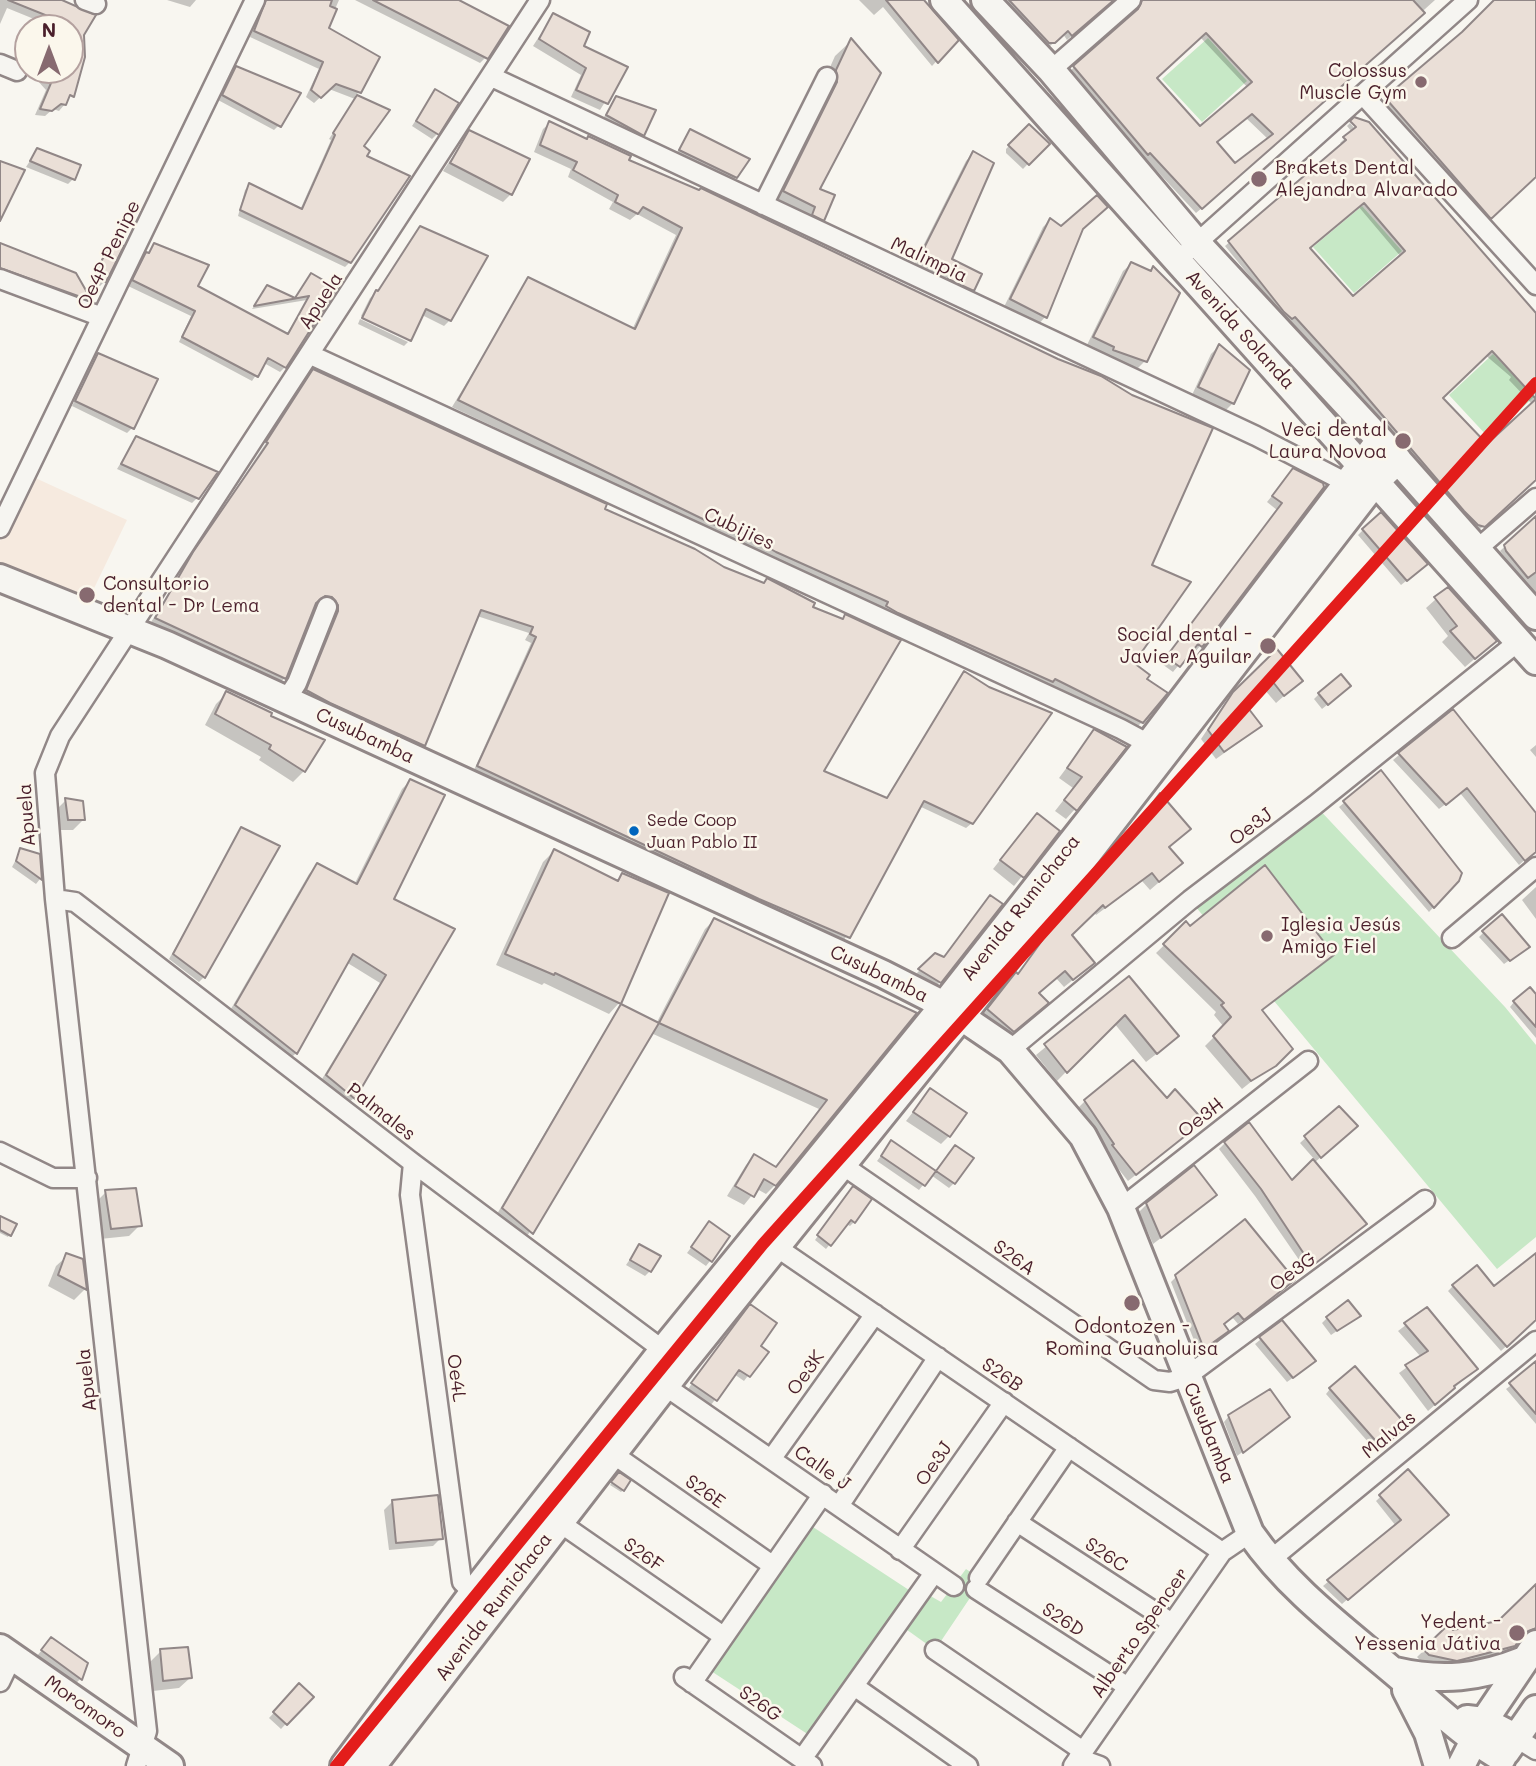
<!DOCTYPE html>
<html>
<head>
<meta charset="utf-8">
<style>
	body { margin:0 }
	#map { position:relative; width:1536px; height:1766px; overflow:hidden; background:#f8f6f0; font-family:Mali,sans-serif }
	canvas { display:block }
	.north { position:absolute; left:14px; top:14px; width:70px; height:70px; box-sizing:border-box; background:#fbf7ec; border:2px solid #b4a19f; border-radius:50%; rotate:0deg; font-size:19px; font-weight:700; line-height:28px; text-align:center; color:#4a1f2b }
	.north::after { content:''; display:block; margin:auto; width:24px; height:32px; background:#876a70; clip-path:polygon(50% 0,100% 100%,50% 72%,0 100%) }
</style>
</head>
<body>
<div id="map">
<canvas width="1536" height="1766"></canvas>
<div class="north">N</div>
</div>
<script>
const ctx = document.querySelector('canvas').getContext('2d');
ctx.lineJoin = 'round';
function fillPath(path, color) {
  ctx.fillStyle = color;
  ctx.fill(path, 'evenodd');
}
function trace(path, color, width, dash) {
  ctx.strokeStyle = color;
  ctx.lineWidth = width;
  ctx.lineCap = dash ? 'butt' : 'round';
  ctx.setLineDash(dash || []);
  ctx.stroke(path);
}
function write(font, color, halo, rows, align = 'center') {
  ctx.font = font + ' Mali,sans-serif';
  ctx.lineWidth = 5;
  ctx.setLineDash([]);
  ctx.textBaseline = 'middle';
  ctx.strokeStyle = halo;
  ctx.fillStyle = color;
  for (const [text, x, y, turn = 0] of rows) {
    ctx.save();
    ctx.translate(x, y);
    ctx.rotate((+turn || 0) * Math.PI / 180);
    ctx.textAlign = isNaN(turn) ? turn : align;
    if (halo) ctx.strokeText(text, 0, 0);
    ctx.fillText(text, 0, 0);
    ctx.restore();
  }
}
fillPath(new Path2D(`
	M31 476 127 520 85 607 0 571V541Z`), '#f6eadf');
fillPath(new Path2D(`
	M1208 38 1247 81 1202 122 1162 79Z
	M1362 206 1402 251 1354 293 1313 247Z
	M1493 354 1534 397 1489 438 1449 395Z
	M1315 805 1505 1007 1536 1045V1237L1497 1269 1190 900Z
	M813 1527 912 1592 812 1737 711 1671Z
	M966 1569 982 1580 935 1650 903 1627 927 1594 941 1602Z`), '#c7e8c6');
fillPath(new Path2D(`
	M0 0H56L82 35 65 104 59 111 53 109 45 116 35 115 46 90 28 70H70V28H56L7 8 0 24Z
	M167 0H196L190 7Z
	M264 0H339L327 28 359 92 355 96 387 111 362 147 350 262 345 267 238 216 245 190 250 185 300 210 331 140 329 139 355 99 329 89 314 103 306 97 319 69 250 37Z
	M355 0H455L486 57 480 63Z
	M859 0H923L956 40 932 66 883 7 874 15Z
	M1000 0H1112L1067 40 1063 34 1049 47H1044Z
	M1136 0H1435L1364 64 1361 71 1321 101 1278 139 1275 146 1196 213 1144 157 1142 159 1069 72 1134 14 1138 4ZM1200 37 1248 88 1200 129 1155 78ZM1246 118 1269 140 1235 166 1215 143Z
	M1499 0H1536V175L1486 221 1384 106 1390 96Z
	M553 15 581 47 626 68 600 110 571 97 581 75 533 46Z
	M851 41 818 190 823 220 807 235 797 231 800 223 768 207 835 56Z
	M236 68 279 125 274 130 218 100Z
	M435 91 437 134 432 139 412 126Z
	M616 98 642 135 637 140 602 120Z
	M1355 119 1536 315V478L1479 530 1473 529 1350 386 1290 320 1287 322 1225 246 1342 145 1340 143 1352 132 1347 126 1350 123 1360 135 1354 123H1351ZM1358 206 1401 257 1353 298 1308 248ZM1484 354 1511 377 1509 380 1532 404 1487 446 1441 398Z
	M550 123 626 161 1150 566 1132 663 1145 679 1142 722 1135 729 452 407 529 279 632 330 676 235 637 214 630 220 609 209 613 202 568 177 571 169 534 152 543 129Z
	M1029 126 1047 144 1023 169 1006 153V149Z
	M469 132 511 194 503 202 443 171Z
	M690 132 736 177 731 182 675 155Z
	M37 150 73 179 68 184 26 167Z
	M973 153 950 260 972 290 965 297 913 266 966 161Z
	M1050 220 1062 228 1081 230 1045 317 1038 325 1004 307 1043 227Z
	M415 234 450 320 444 326 422 315 410 339 361 316 370 298 377 292Z
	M111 244 105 281 100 286 90 281Z
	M0 245 75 275 90 301 86 305 0 273Z
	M155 245 196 286 286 335 307 300 252 309 268 287 294 299 307 280 335 289 285 367 280 372 264 363 252 381 179 342 191 316 128 286 141 259Z
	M1131 264 1149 272 1153 268 1178 294 1145 361 1137 369 1107 358 1108 355 1087 345 1123 271Z
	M360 319 408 342 404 346 358 324Z
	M1219 346 1233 403 1225 411 1192 395 1211 354Z
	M98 355 132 428 127 433 72 406Z
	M314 371 724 568 841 621 846 616 822 772 886 800 964 673 972 823 966 828 919 806 843 942 473 772 531 643 525 640 529 633 477 616 423 745 418 751 302 696 333 618V611L326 602 314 603 285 678 279 683 150 624 188 560Z
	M136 438 197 498 192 503 117 469Z
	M1293 470 1322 487 1200 646 1195 652 1192 649 1173 672 1162 664 1277 510 1267 502Z
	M1536 518V595L1500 551Z
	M1363 530 1421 569 1401 585 1358 535Z
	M1436 599 1485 650 1465 667 1442 642 1448 636 1426 608Z
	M1277 652 1293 688 1276 703 1264 689 1244 705 1252 733 1216 759 1201 739 1227 700Z
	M1344 691 1322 709 1314 699 1319 694Z
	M227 693 304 771 293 782 259 760 261 757 205 725 216 704Z
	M1453 711 1536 814V850L1519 865 1460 793 1439 809 1393 760Z
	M1094 731 1075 809 1066 819 1055 811 1073 788 1059 778Z
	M1536 745V757L1530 750Z
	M1380 773 1458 880 1429 912 1339 807Z
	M410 781 391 899 452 929 354 1098 346 1105 319 1084 380 983 346 962 296 1053 288 1061 228 1014 309 874 317 866 354 885 402 789Z
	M66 800 84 819 73 830H58L55 811Z
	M1029 824 1058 832 1014 886 993 869Z
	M242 829 204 977 199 982 169 959Z
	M1168 848 1172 871 1150 890 1142 881 1096 915 1094 912 1070 935 1084 971 1064 987 1056 978 1037 994 1038 1011 1005 1039 980 1018 1017 975 1056 921 1084 893Z
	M21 850 38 855 40 879 36 884 12 867Z
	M554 851 616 882 623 875 619 1003 609 1014 544 983 542 985 496 965 543 862Z
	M1536 887V919L1522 900Z
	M990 897 940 982 933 989 913 977 935 955 943 959Z
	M714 920 915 1013 775 1185 766 1194 757 1189 744 1205 727 1196 746 1165 755 1156 774 1168 819 1109 651 1033 526 1238 497 1214 620 1005 656 1024 705 929Z
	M1186 924 1190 929 1331 955 1260 1011 1282 1057 1242 1089 1205 1046 1224 1027 1214 1015 1216 1012 1156 953Z
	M1484 932 1528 947 1504 964 1479 937Z
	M1129 978 1168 1045 1146 1062 1114 1023 1057 1081 1036 1055Z
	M1536 997V1038L1510 1007 1514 1002Z
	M930 1090 949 1136 941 1144 906 1121Z
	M1085 1101 1195 1128 1128 1181 1106 1153 1109 1151 1078 1108Z
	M1338 1108 1351 1131 1314 1163 1359 1230 1306 1270 1255 1196 1219 1149 1225 1143 1292 1182 1315 1160 1300 1143Z
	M891 1143 936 1173 950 1152 954 1183 949 1188 931 1175 919 1190 877 1161Z
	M106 1192 140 1225 129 1236 100 1239 95 1203Z
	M849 1193 854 1222 850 1226 846 1224 826 1249 815 1240Z
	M1207 1203 1153 1244 1139 1212 1147 1204Z
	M0 1218 15 1225 8 1237 0 1233Z
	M705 1229 710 1261 706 1266 687 1253Z
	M639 1246 650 1271 645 1276 626 1265Z
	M1536 1253V1319L1501 1351 1448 1291 1453 1286 1494 1288Z
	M67 1256 82 1261 85 1289 74 1300 48 1286 56 1266Z
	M1177 1276 1288 1285 1238 1324 1232 1317 1222 1325V1336L1199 1353 1171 1282Z
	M1427 1309 1476 1369 1428 1411 1399 1373 1421 1357 1398 1331Z
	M746 1311 759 1347 766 1352 744 1381 734 1374 711 1405 688 1389Z
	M1327 1318 1353 1320 1331 1335 1322 1323Z
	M1282 1322 1309 1366 1287 1382 1255 1344Z
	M1536 1367V1424L1506 1389Z
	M1330 1389 1400 1431 1376 1451 1326 1394Z
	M1229 1416 1283 1422 1237 1456 1224 1422Z
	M1408 1471 1447 1515 1413 1546 1411 1544 1342 1604 1323 1586 1396 1526 1376 1501Z
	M619 1474 623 1490 621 1492 610 1485Z
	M392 1502 441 1538 433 1546 389 1550 384 1510Z
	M1536 1587V1628L1518 1640 1506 1653 1449 1667 1422 1662 1417 1657 1448 1627 1453 1632 1498 1622Z
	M51 1639 86 1664 80 1679 70 1690 32 1662Z
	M161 1651 190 1678 179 1688 153 1691 150 1662Z
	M299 1686 311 1697 281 1729 269 1718Z`), '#0003');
const building = new Path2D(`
	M8 0H62L96 15 84 35 85 57 74 97 70 95 66 105 61 104 52 111 40 109 51 83 39 70H70V25Z
	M266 0H332L330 6 337 9 329 28 380 57 361 93 336 84 321 98 311 90 323 62 254 31Z
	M373 0H459L509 26 488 59Z
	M886 0H924L959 40 938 63Z
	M1009 0H1114L1072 36 1068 31 1055 43H1049Z
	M1142 0H1413L1425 13 1202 209 1150 153 1148 155 1073 66 1138 9ZM1206 33 1252 82 1200 126 1157 78ZM1252 114 1273 134 1235 163 1217 142Z
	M1494 0H1536V177L1491 219 1388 101 1389 94 1462 32Z
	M553 13 590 32 584 46 628 67 608 104 576 90 586 68 539 39Z
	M851 38 881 73 820 189 835 195 824 221 812 215 815 207 783 191 837 82 836 70Z
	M236 66 301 93 281 127 222 95Z
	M435 89 459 103 439 135 416 121Z
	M357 95 390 110 364 146 370 151 367 156 410 176 351 263 240 210 249 183 302 209 335 135 333 133Z
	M616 96 656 110 644 136 606 115Z
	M1354 117 1369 122 1536 313V480L1485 527 1478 525 1464 511 1354 382 1295 317 1292 319 1284 312 1228 241 1346 140 1343 137 1356 127 1350 121ZM1364 203 1405 251 1353 296 1310 248ZM1492 351 1536 399 1487 444 1443 398Z
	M549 121 587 139 588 136 631 156 629 160 699 190 701 188 1058 359 1101 376 1132 395 1213 428 1152 565 1191 582 1134 663 1150 675 1147 679 1168 693 1143 723 1055 679 1053 682 898 613 886 606 888 602 776 552 734 528 732 531 713 524 458 400 528 277 635 329 682 228 643 207 638 214 615 202 618 195 573 170 577 162 540 145Z
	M1029 124 1050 144 1029 165 1008 145Z
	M690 129 750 159 737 178 679 150Z
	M469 130 530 159 512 195 450 163Z
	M37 148 81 165 75 180 30 161Z
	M973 151 994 163 952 259 982 274 974 291 948 279 950 275 919 258Z
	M0 161 25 170 0 221Z
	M1097 195 1108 207 1083 229 1047 318 1010 299 1050 218 1061 226Z
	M420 226 488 256 451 321 426 309 411 341 362 318 376 290 378 291Z
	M111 242 124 246 106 282 94 276Z
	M0 243 76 273 92 301 0 268Z
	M154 243 209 265 198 286 288 334 309 296 254 306 267 285 295 298 311 273 337 288 286 368 268 358 258 377 182 337 195 311 132 280 146 252 149 253Z
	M1131 262 1151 271 1153 266 1180 293 1147 362 1113 350 1114 347 1093 337Z
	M1219 344 1250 370 1234 404 1198 387Z
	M98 353 158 379 134 429 75 401Z
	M313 369 607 504 605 509 695 549 724 567 764 583 767 578 815 603 813 607 843 619 845 614 901 640 824 771 887 798 964 671 989 687 1052 713 973 824 924 801 850 938 759 899 477 766 536 637 530 634 533 627 481 610 425 746 330 703 306 690 338 611V605L332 597 325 596 316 603 286 679 155 618 193 552 268 443 266 442Z
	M136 436 218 472 199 499 121 464Z
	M1293 468 1323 483 1324 487 1218 627 1202 647 1198 644 1180 667 1166 657 1282 503 1272 496Z
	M1381 512 1428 564 1407 581 1362 529Z
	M1536 516V572L1528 578 1506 551 1504 545Z
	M1448 587 1497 641 1475 659 1450 631 1457 626 1434 597Z
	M1277 649 1303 681 1284 696 1273 682 1245 704 1262 726 1224 752 1208 730 1233 692Z
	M1341 674 1351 686 1328 705 1318 693Z
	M226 691 272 713 271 716 325 740 305 772 269 749 271 745 215 714Z
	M1453 709 1536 813V852L1525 861 1467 788 1446 805 1398 753Z
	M1094 729 1127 747 1077 811 1064 800 1082 777 1067 768Z
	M1381 770 1462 873 1459 881 1434 908 1343 801Z
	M410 779 445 795 394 899 455 929 355 1099 326 1075 386 975 353 954 297 1054 235 1005 317 863 357 884Z
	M1160 793 1191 829 1169 847 1183 863 1159 882 1152 873 1105 908 1103 905 1072 935 1095 963 1073 980 1065 971 1039 993 1049 1003 1014 1032 987 1009 1016 972 1018 974 1064 910 1091 884Z
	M65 798 83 801 85 820H68Z
	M1037 813 1060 831 1024 878 1000 860Z
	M241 827 280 846 205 978 173 954Z
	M20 848 40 854 42 880 16 861Z
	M554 849 618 881 622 873 669 893 621 1004 555 973 554 975 505 954Z
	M1265 865 1334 955 1262 1010 1293 1049 1276 1066 1251 1081 1213 1036 1231 1017 1221 1005 1224 1003 1163 944 1186 921 1190 926Z
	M990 895 1003 904 941 983 918 969 935 953 944 957Z
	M1502 914 1530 947 1510 961 1482 931Z
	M714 918 917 1013 776 1186 764 1179 754 1197 735 1186 754 1154 776 1167 827 1100 659 1023Z
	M1129 976 1179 1036 1157 1054 1125 1015 1067 1073 1044 1044Z
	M1530 987 1536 994V1027L1513 1001Z
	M621 1004 659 1023 533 1234 502 1208Z
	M1133 1060 1167 1098 1175 1089 1204 1121 1136 1175 1112 1145 1114 1144 1084 1100Z
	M930 1088 967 1113 950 1137 913 1112Z
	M1339 1106 1358 1126 1321 1158 1304 1136Z
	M1249 1122 1292 1180 1313 1159 1367 1224 1312 1266 1261 1189 1224 1142Z
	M891 1140 936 1171 925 1186 881 1156Z
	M955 1145 974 1158 955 1184 936 1171Z
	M1194 1165 1217 1195 1161 1238 1146 1203Z
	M853 1186 872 1199 855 1223 851 1220 831 1246 817 1235Z
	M136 1188 142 1226 111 1229 105 1190Z
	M0 1216 17 1224 11 1236 0 1230Z
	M1245 1219 1295 1280 1244 1320 1238 1313 1224 1324 1229 1331 1204 1349 1175 1275Z
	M709 1221 730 1236 712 1262 691 1247Z
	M639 1244 661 1256 651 1272 630 1260Z
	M66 1253 83 1259 87 1290 58 1275Z
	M1536 1253V1320L1507 1347 1452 1285 1477 1265 1494 1286Z
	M1348 1300 1361 1316 1337 1331 1326 1317Z
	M750 1304 777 1323 761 1346 769 1352 750 1377 739 1370 717 1401 691 1383Z
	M1427 1307 1478 1369 1454 1386 1455 1388 1435 1405 1405 1365 1428 1351 1404 1323Z
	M1282 1320 1316 1361 1293 1378 1259 1337Z
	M1536 1361V1414L1509 1383Z
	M1355 1366 1407 1426 1382 1448 1329 1388Z
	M1270 1389 1290 1417 1243 1453 1228 1415Z
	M1408 1469 1449 1515 1348 1600 1327 1580 1401 1520 1379 1495Z
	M619 1472 631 1480 624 1491 611 1482Z
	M438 1495 443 1539 396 1543 392 1500Z
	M1536 1584V1628L1523 1635 1515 1646 1457 1661 1429 1655 1423 1649 1448 1625 1453 1630 1498 1621Z
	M51 1637 88 1663 82 1680 41 1650Z
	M188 1647 192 1678 163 1681 160 1649Z
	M299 1683 314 1697 287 1725 273 1712Z`);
fillPath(building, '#eadfd7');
trace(building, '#918787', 2);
const street = new Path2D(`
	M85 0 96 4
	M0 64 17 71
	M1051 70 1131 0
	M492 77 1256 436 1347 483
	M1363 95 1536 285
	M763 205 827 77
	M1189 250 1468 0
	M0 279 102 317
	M311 355 1121 729 1149 744
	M0 528 255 0
	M1476 550 1536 498
	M286 700 297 683 327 607
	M55 899 75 902 413 1163 671 1356
	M1452 938 1536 867
	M1010 1050 1190 900 1315 805 1519 641
	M0 1152 53 1178H87
	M835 1160 1154 1380 1170 1382 1186 1377 1425 1200
	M413 1163 410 1195 462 1582 473 1593
	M1121 1208 1308 1061
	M769 1242 1222 1552
	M665 1386 954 1586
	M613 1454 772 1565
	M772 1458 875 1314
	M839 1506 938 1357
	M553 1518 723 1636
	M1017 1522 1172 1623
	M900 1550 1004 1402
	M1269 1561 1536 1341
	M979 1578 1069 1447
	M976 1589 1128 1687
	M935 1650 1083 1751
	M684 1677 812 1766
	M0 1682 12 1657
	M692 1683 823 1494
	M854 1686 968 1766
	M1515 1737 1536 1750
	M1078 1758 1100 1766
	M802 1759 934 1573
	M136 1766 147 1731 55 899 45 773 60 736 540 0
	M1073 1766 1222 1552 1250 1533`);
const secondary = new Path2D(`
	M944 0 1536 661
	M985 0 1051 70 1197 243 1380 440 1536 616
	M0 578 167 645 883 974 944 1005 1010 1050 1083 1136 1121 1208 1250 1533C1289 1589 1341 1627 1393 1671 1429 1701 1461 1734 1502 1758
	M0 1648 170 1766
	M1395 1671C1442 1682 1479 1678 1524 1660
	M1406 1690 1428 1733 1438 1766
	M1467 1719 1484 1721 1515 1737
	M1506 1752 1536 1709
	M344 1766 473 1593 663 1350 944 1005 1149 744 1380 440
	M372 1766 682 1364 961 1017 1376 481 1398 460
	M1461 1766 1484 1721 1536 1644`);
trace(street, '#918787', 23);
trace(secondary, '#918787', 32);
trace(street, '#f6f5f1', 18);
trace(secondary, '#f6f5f1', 26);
trace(new Path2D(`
	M336 1766 763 1244 1536 383`), '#e31d1b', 12);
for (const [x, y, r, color] of [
	[1421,82,7,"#876a70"],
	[1259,179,9,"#876a70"],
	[1403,441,9,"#876a70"],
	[87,595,9,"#876a70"],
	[1268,646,9,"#876a70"],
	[634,831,6,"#0065bd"],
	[1267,936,7,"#876a70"],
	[1132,1303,9,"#876a70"],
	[1517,1633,9,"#876a70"]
]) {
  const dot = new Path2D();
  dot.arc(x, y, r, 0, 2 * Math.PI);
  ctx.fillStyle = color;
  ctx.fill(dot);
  trace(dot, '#fbf7ec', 2.5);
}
write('17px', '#4a1f2b', '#fbf7ec', [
	["Sede Coop",647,821],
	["Juan Pablo II",647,843]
], 'left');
write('19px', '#4a1f2b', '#fbf7ec', [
	["Colossus",1407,71],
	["Muscle Gym",1407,93],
	["Brakets Dental",1275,168,"left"],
	["Alejandra Alvarado",1275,190,"left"],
	["Veci dental",1387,430],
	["Laura Novoa",1387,452],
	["Consultorio",103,584,"left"],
	["dental - Dr Lema",103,606,"left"],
	["Social dental -",1252,635],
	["Javier Aguilar",1252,657],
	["Iglesia Jesús",1281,925,"left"],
	["Amigo Fiel",1281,947,"left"],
	["Odontozen -",1132,1327,"center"],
	["Romina Guanoluisa",1132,1349,"center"],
	["Yedent -",1501,1622],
	["Yessenia Játiva",1501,1644]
], 'right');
write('19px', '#4a1f2b', '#fbf7ec', [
	["Oe4P Penipe",109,255,-64],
	["Malimpia",929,260,25],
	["Apuela",321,301,-57],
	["Avenida Solanda",1240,330,48],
	["Cubijies",739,529,25],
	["Cusubamba",365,736,25],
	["Apuela",27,815,-94],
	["Oe3J",1251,827,-37],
	["Avenida Rumichaca",1021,908,-52],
	["Cusubamba",879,974,26],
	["Palmales",381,1112,38],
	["Oe3H",1201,1118,-38],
	["S26A",1014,1258,35],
	["Oe3G",1293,1272,-36],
	["Oe3K",806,1373,-55],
	["S26B",1002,1375,34],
	["Oe4L",456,1378,82],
	["Apuela",87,1380,-96],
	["Cusubamba",1209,1433,68],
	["Malvas",1389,1435,-39],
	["Oe3J",934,1464,-55],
	["Calle J",822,1468,35],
	["S26E",705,1492,35],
	["S26F",643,1555,35],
	["S26C",1106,1555,33],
	["Avenida Rumichaca",494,1607,-53],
	["S26D",1063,1620,33],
	["Alberto Spencer",1140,1633,-55],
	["S26G",760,1704,35],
	["Moromoro",85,1707,35]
]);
</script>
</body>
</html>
